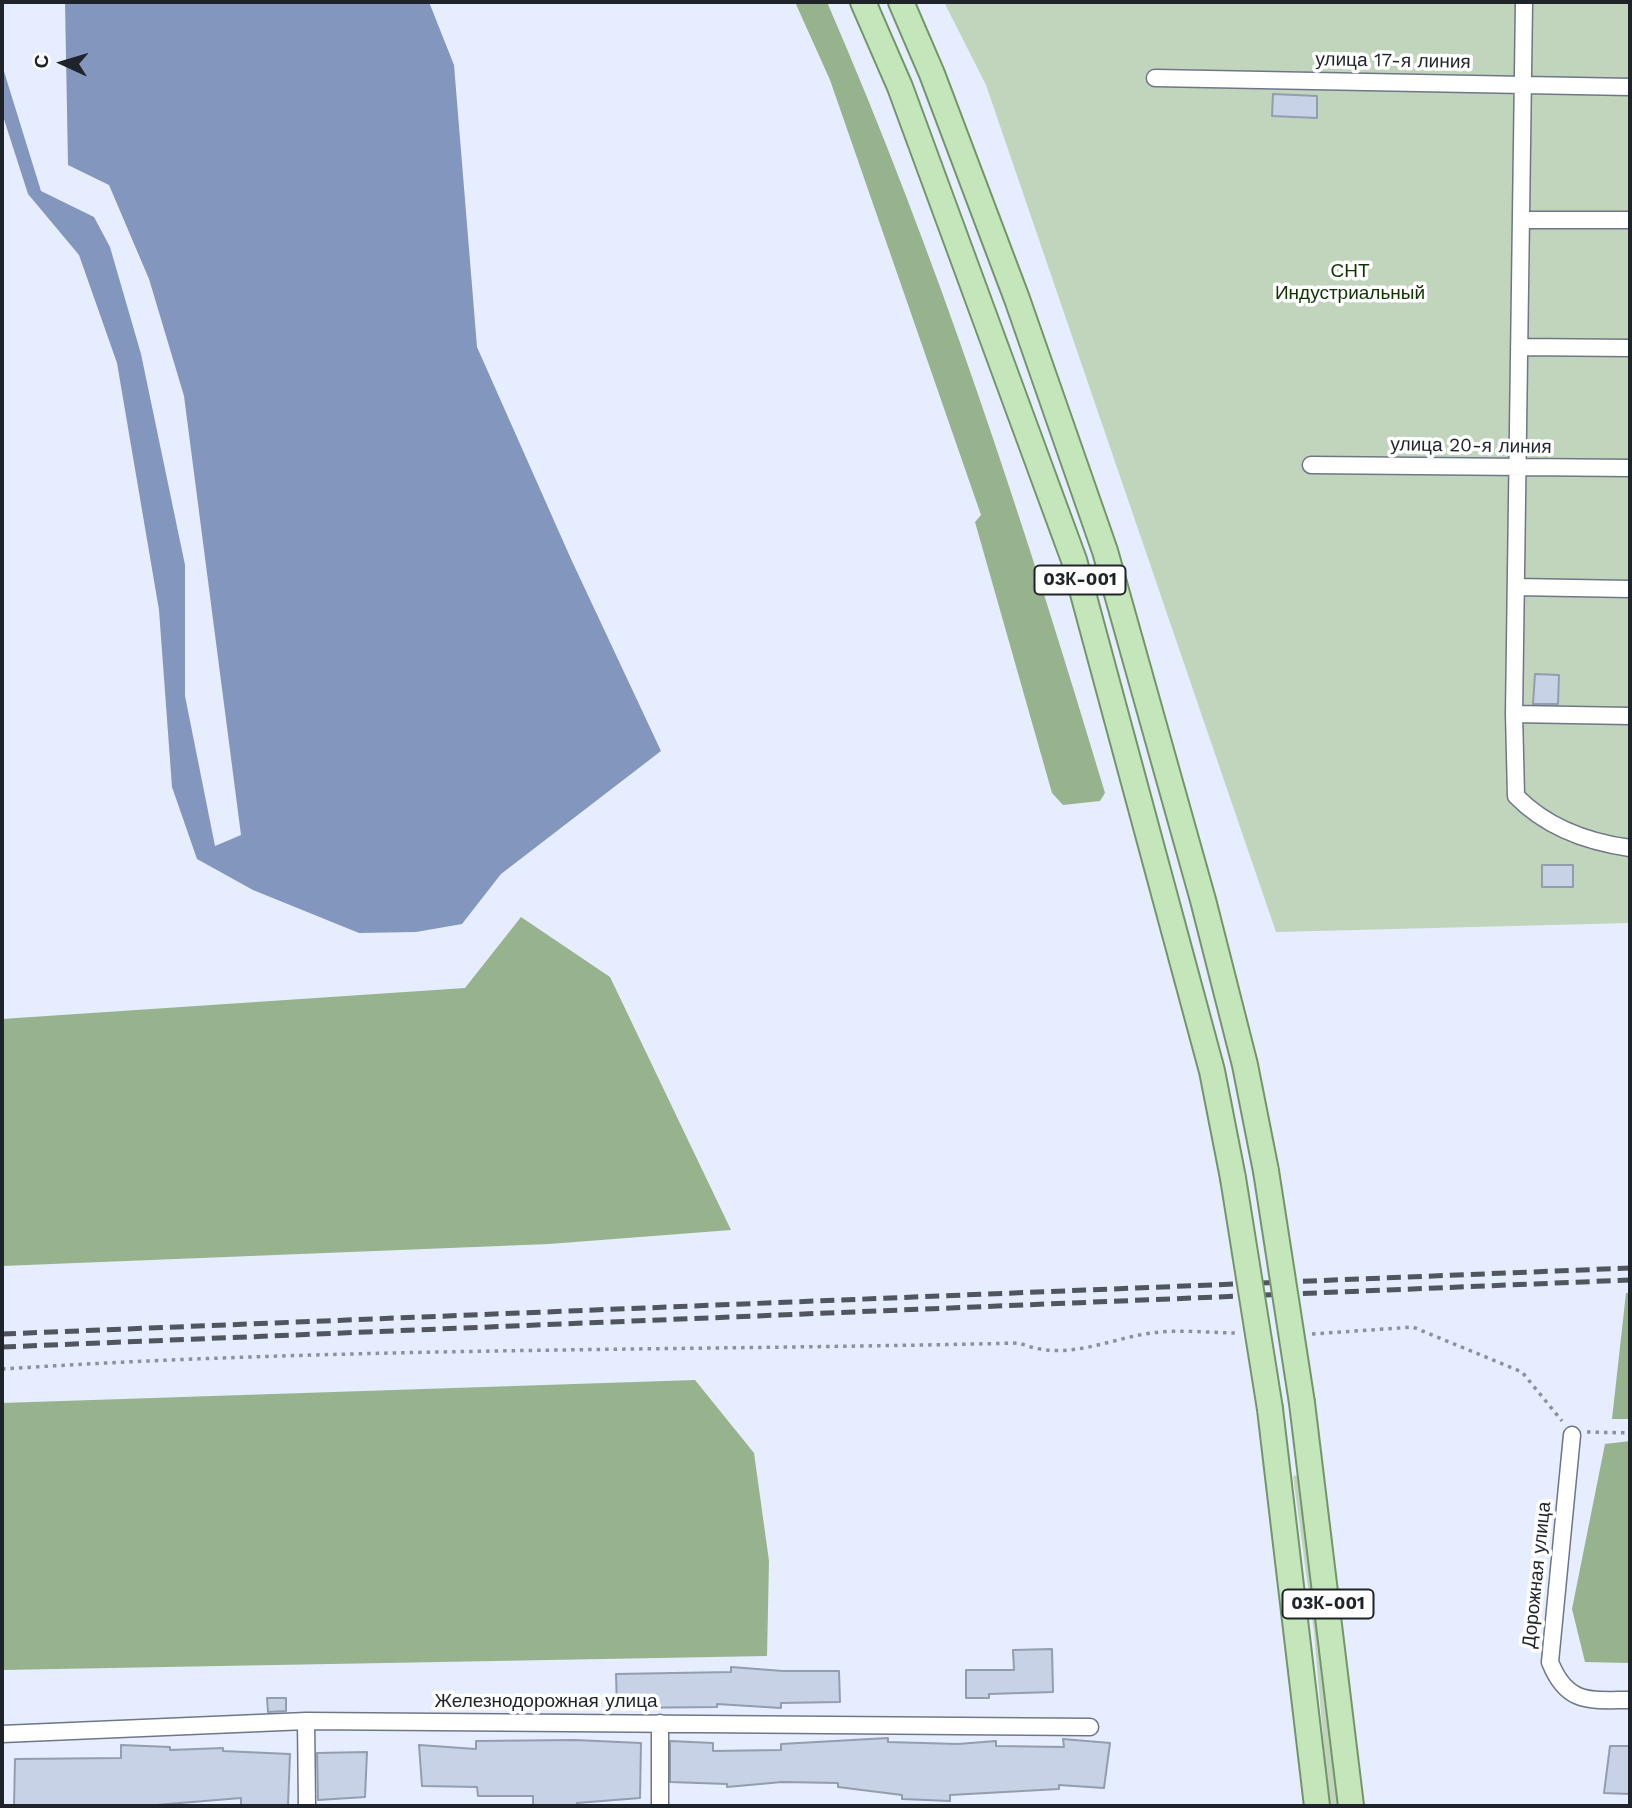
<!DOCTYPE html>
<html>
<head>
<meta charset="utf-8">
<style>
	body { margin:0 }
	#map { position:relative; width:1632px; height:1808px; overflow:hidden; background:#e5edfe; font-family:"Work Sans",sans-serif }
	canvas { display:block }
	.frame { position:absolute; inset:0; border:4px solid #1f232a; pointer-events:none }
	.north { position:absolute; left:28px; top:28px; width:70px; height:70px; -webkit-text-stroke:5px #fff; paint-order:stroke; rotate:274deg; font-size:19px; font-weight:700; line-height:28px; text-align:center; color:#1f232a }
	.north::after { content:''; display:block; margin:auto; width:24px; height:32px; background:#1f232a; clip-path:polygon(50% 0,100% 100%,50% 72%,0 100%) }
</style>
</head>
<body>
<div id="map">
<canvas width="1632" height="1808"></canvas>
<div class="frame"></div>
<div class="north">С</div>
</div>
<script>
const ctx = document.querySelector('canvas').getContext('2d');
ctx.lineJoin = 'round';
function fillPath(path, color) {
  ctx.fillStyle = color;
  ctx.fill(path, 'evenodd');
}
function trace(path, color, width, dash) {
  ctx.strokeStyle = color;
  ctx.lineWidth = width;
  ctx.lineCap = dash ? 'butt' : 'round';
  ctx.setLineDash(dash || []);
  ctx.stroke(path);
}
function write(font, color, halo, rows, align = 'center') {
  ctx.font = font + ' "Work Sans",sans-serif';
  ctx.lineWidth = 7;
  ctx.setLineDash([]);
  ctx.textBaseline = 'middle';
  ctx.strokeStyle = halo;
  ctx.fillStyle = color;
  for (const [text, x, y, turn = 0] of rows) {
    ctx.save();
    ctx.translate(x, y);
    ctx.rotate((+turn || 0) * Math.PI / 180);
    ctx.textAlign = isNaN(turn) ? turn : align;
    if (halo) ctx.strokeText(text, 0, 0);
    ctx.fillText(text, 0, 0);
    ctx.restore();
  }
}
fillPath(new Path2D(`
	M944 2H1630V923L1276 932 986 85Z
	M1302 1474 1340 1806H1329L1314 1632 1293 1476Z`), '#c1d4bc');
fillPath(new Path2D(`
	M795 2H827C938 258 1025 525 1105 793L1100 801 1063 805 1052 793 975 522 981 515 830 80Z
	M521 917 610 977 731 1230 549 1244 2 1266V1019L465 988Z
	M1626 1293H1630V1419H1612Z
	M695 1380 754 1453 769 1561 767 1656 2 1670V1403Z
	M1630 1441V1663L1585 1662 1572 1609 1605 1444Z`), '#96b38d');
fillPath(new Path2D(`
	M65 2H429L454 65 477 347 571 559 661 751 501 874 462 924 416 932 359 933 253 890 197 859 172 787 159 610 117 363 79 255 28 194 2 113V65L41 191 94 217 110 247 141 354 185 565V696L215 846 241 835 184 396 149 279 109 185 68 165Z`), '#8396bd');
const building = new Path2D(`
	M1273 94 1317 96V118L1272 116Z
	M1535 674 1559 675 1558 704H1533Z
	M1542 865H1573V887H1542Z
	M1052 1649 1053 1692 989 1694V1698H966V1670H1014L1013 1650Z
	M731 1667 783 1671H839L840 1702 781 1703V1708L717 1704V1707L617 1708 616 1674 731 1672Z
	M267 1698H286V1711L268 1712Z
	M888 1738V1742L958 1744 996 1741V1746L1064 1747 1063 1739 1110 1743 1104 1788 1059 1785V1789L950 1795V1801L902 1799V1795L838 1787V1783L782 1782 727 1787V1784L670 1782V1741L713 1743V1751L781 1750V1744Z
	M575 1740 641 1743 640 1798 577 1803V1806H533V1796H478L477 1787 422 1786 419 1745 476 1749V1741Z
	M121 1745 170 1747V1750L223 1748V1751L290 1754 288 1805 241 1806V1798L144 1806H14L15 1759 121 1758Z
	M1610 1746H1630V1794L1604 1793Z
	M367 1752 365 1797 318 1800 317 1753Z`);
fillPath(building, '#c8d2e6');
trace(building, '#949db0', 2);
const minor = new Path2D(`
	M1524 2 1514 714 1516 796C1547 828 1587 842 1630 848
	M1155 78 1630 87
	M1521 220H1630
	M1519 347 1630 348
	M1311 465 1630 468
	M1516 587 1630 589
	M1514 714 1630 716
	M1572 1435 1550 1662C1567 1705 1590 1700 1630 1700
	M306 1721 307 1806
	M660 1723V1806
	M2 1734 306 1721 1090 1727`);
const primary = new Path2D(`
	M863 2 900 87 1074 560 1212 1071 1233 1178
	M901 2 932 74 1017 299 1105 551 1203 900 1245 1065 1266 1171
	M1302 1403 1351 1806
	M1270 1409 1317 1806`);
trace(minor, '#6e7688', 19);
trace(primary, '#72966a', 28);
trace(new Path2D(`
	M1312 1334 1413 1327 1522 1372 1562 1421
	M2 1369C340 1347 680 1351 1019 1343 1066 1362 1104 1340 1151 1333 1179 1329 1210 1333 1238 1333
	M1587 1432 1630 1433`), '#8a909d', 3.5, [3.5, 5]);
trace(minor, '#fff', 16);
trace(primary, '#c5e5bb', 24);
trace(new Path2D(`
	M2 1334 1630 1268
	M2 1347 1630 1280`), '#50555e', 5, [14, 7]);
const primaryBridge = new Path2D(`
	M1266 1171 1302 1403
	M1233 1178 1270 1409`);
trace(primaryBridge, '#72966a', 28, []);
trace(primaryBridge, '#c5e5bb', 24);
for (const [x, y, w] of [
	[1080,580,91],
	[1328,1604,91]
]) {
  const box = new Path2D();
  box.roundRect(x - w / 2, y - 14.5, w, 29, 5);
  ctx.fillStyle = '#fff';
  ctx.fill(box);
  trace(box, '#1f232a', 2);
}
write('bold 18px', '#1f232a', null, [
	["03К-001",1080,580],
	["03К-001",1328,1604]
]);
write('19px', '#1f232a', '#fff', [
	["улица 17-я линия",1393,61,1],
	["улица 20-я линия",1471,446,1],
	["Дорожная улица",1537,1575,-84],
	["Железнодорожная улица",546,1701]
]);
write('19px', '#0e3500', '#fff', [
	["СНТ",1350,271],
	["Индустриальный",1350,293]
]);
</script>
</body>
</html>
